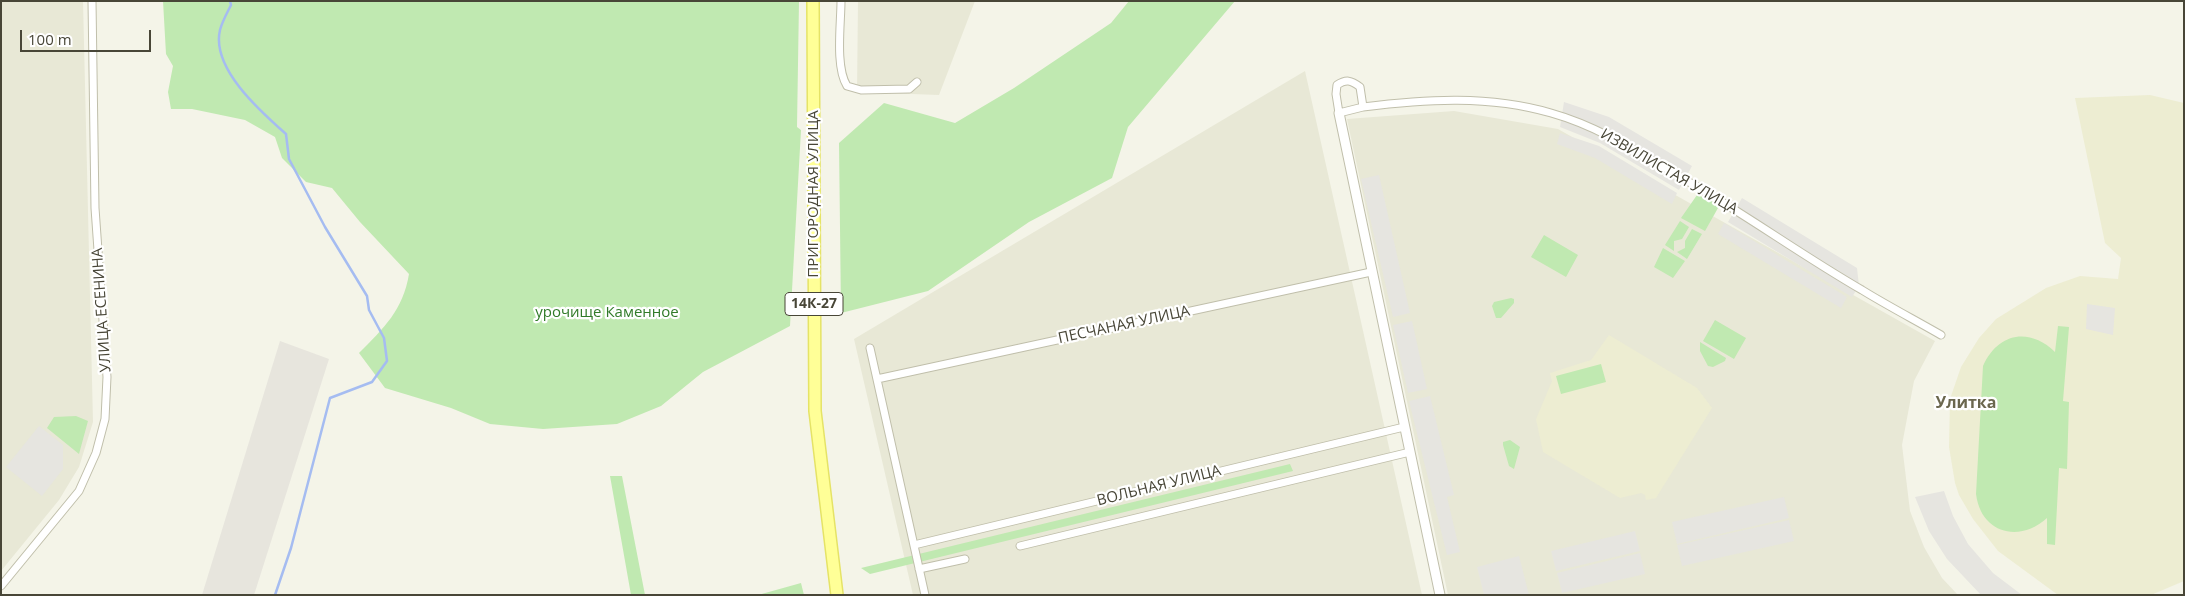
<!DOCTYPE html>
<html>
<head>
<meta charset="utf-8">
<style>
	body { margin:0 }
	#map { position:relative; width:2185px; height:596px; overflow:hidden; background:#f4f4e8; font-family:"Open Sans",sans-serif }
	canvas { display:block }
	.frame { position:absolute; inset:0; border:2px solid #484637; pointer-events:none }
	.scale { position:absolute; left:20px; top:30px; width:131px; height:22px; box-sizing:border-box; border:2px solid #484637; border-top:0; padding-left:6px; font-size:15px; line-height:18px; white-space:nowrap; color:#484637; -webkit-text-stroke:4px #fff; paint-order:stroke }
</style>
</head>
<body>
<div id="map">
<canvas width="2185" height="596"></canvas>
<div class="frame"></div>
<div class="scale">100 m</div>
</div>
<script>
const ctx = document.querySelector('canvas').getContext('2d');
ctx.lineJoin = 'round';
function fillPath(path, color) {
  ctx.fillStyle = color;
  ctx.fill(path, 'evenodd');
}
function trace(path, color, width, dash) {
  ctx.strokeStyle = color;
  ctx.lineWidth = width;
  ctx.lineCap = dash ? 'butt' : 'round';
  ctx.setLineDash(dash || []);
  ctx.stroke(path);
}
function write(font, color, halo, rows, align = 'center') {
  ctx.font = font + ' "Open Sans",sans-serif';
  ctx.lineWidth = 4.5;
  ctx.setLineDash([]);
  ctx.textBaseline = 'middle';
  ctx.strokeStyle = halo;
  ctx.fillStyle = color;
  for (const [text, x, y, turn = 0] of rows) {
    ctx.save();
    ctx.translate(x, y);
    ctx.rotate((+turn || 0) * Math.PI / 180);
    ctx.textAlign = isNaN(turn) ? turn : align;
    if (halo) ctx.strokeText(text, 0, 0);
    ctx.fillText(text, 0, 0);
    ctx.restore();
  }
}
fillPath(new Path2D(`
	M1 1H83L93 422 79 467 59 500 1 571Z
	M858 1H975L939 95 857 92Z
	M1305 71 1422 595H913L854 339Z
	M1454 111 1558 129 1935 341 1914 381 1902 445 1910 511 1924 547 1942 578 1958 595H1448L1347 119Z`), '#e8e8d6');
fillPath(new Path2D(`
	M280 341 329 359 254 595H202Z`), '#e7e5dd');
fillPath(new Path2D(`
	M2150 95 2184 103V581L2151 595H2058L1998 551 1973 519 1959 495 1955 483 1949 447 1950 399 1961 367 1979 338 1996 319 2046 288 2080 276 2118 279 2121 258 2105 243 2075 98Z
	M1609 335 1697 388 1712 408 1656 498 1646 500 1645 495 1641 493 1620 498 1543 452 1536 419 1552 381 1550 373 1591 360Z`), '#ededd2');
fillPath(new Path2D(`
	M163 1H799L797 127 801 130 790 326 703 372 661 406 617 424 543 429 490 424 451 408 385 388 359 353C384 328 403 310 409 274L360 222 332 188 306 182 282 158 275 137 245 120 192 109H171L168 92 173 66 166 54Z
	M1129 1H1235L1128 127 1112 178 1029 222 928 291 841 313 839 143 884 103 955 123 1014 88 1111 23Z
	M1697 195 1715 202 1718 208 1705 231 1681 218Z
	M1680 221 1689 227 1682 239 1674 241V251L1665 245Z
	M1692 229 1702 234 1687 259 1677 252 1685 248V241Z
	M1544 235 1578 255 1566 277 1531 257Z
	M1663 248 1685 261 1673 278 1654 267Z
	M1511 298 1514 299V303L1501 318H1496L1492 306 1494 302Z
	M1715 320 1746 338 1734 359 1703 341Z
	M2058 326 2069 327 2063 401 2069 402 2067 469 2059 468 2055 545 2047 544V518C2020 543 1981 534 1976 494L1983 366C1998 333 2029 327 2055 352Z
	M1700 342 1726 358 1725 361 1713 367 1708 366 1700 351Z
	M1601 364 1606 382 1561 394 1556 376Z
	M76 416 88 421 79 454 47 428 54 417Z
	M1510 440 1520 447 1514 469 1509 466 1503 445V442Z
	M1290 464 1293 471 870 574 861 568Z
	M610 476H622L645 595H631Z
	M801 583 804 595H758Z`), '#c0e9b1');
fillPath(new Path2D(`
	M1564 102 1609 117 1692 166 1679 190 1600 143 1560 127Z
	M1560 133 1599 146 1677 193 1672 204 1595 158 1557 144Z
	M1379 175 1410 313 1393 317 1361 179Z
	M1742 198 1857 268 1859 286 1852 297 1728 222Z
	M1724 223 1847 297 1841 308 1718 234Z
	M2087 304 2115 308 2113 335 2086 329Z
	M1412 321 1427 389 1408 393 1393 325Z
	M1430 396 1454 495 1447 497 1460 552 1447 555 1409 401Z
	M39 426 63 445V469L42 496 6 467Z
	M1944 491 1953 516 1968 544 1993 573 2022 595H1981L1947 559 1929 531 1915 497Z
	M1784 497 1789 518 1677 544 1672 522Z
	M1789 520 1794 541 1682 566 1677 545Z
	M1635 531 1640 551 1556 571 1551 551Z
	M1640 553 1645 574 1562 593 1557 573Z
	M1519 556 1529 595H1484L1477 567Z`), '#e6e5e0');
trace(new Path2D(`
	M230 1 231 5C227 13 222 22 220 30 211 68 260 111 286 134L289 159 325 227 367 296 369 310 384 338 387 361 372 382 330 398 291 548 275 595`), '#a5bcf1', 2.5);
const minor = new Path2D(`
	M841 1C841 24 835 67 847 86L861 90 909 89 917 82
	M1363 107 1360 87C1351 80 1346 79 1337 85L1336 94 1339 113 1363 107C1426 99 1489 95 1551 113 1601 127 1644 156 1689 182 1748 216 1803 256 1862 290 1888 306 1915 320 1941 335
	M870 348 925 595
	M877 379 1371 272
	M914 545 1404 427
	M1020 546 1410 452
	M919 569 965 559
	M1 586 79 491 96 453 105 419 107 377 95 208 92 1`);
const tertiary = new Path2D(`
	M1339 113 1440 595`);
const primary = new Path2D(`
	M813 1 815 411 837 595`);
trace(minor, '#c0bfab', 9);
trace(tertiary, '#c0bfab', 11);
trace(primary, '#e5e366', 14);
trace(minor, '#fff', 7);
trace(tertiary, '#fff', 9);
trace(primary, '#ffff97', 11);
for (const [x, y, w] of [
	[814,304,58]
]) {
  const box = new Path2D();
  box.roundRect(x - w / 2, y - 11.5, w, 23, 4);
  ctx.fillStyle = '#fff';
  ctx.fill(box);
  trace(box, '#484637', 1);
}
write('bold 14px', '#484637', null, [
	["14К-27",814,304]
]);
write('15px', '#484637', '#fff', [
	["ИЗВИЛИСТАЯ УЛИЦА",1669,172,30],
	["ПРИГОРОДНАЯ УЛИЦА",814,194,-90],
	["УЛИЦА ЕСЕНИНА",102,310,-94],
	["ПЕСЧАНАЯ УЛИЦА",1124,325,-12],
	["ВОЛЬНАЯ УЛИЦА",1159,486,-14]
]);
write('15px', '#317b29', '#fff', [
	["урочище Каменное",607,313]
]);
write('bold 16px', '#6b674e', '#fff', [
	["Улитка",1966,403]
]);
</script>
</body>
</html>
